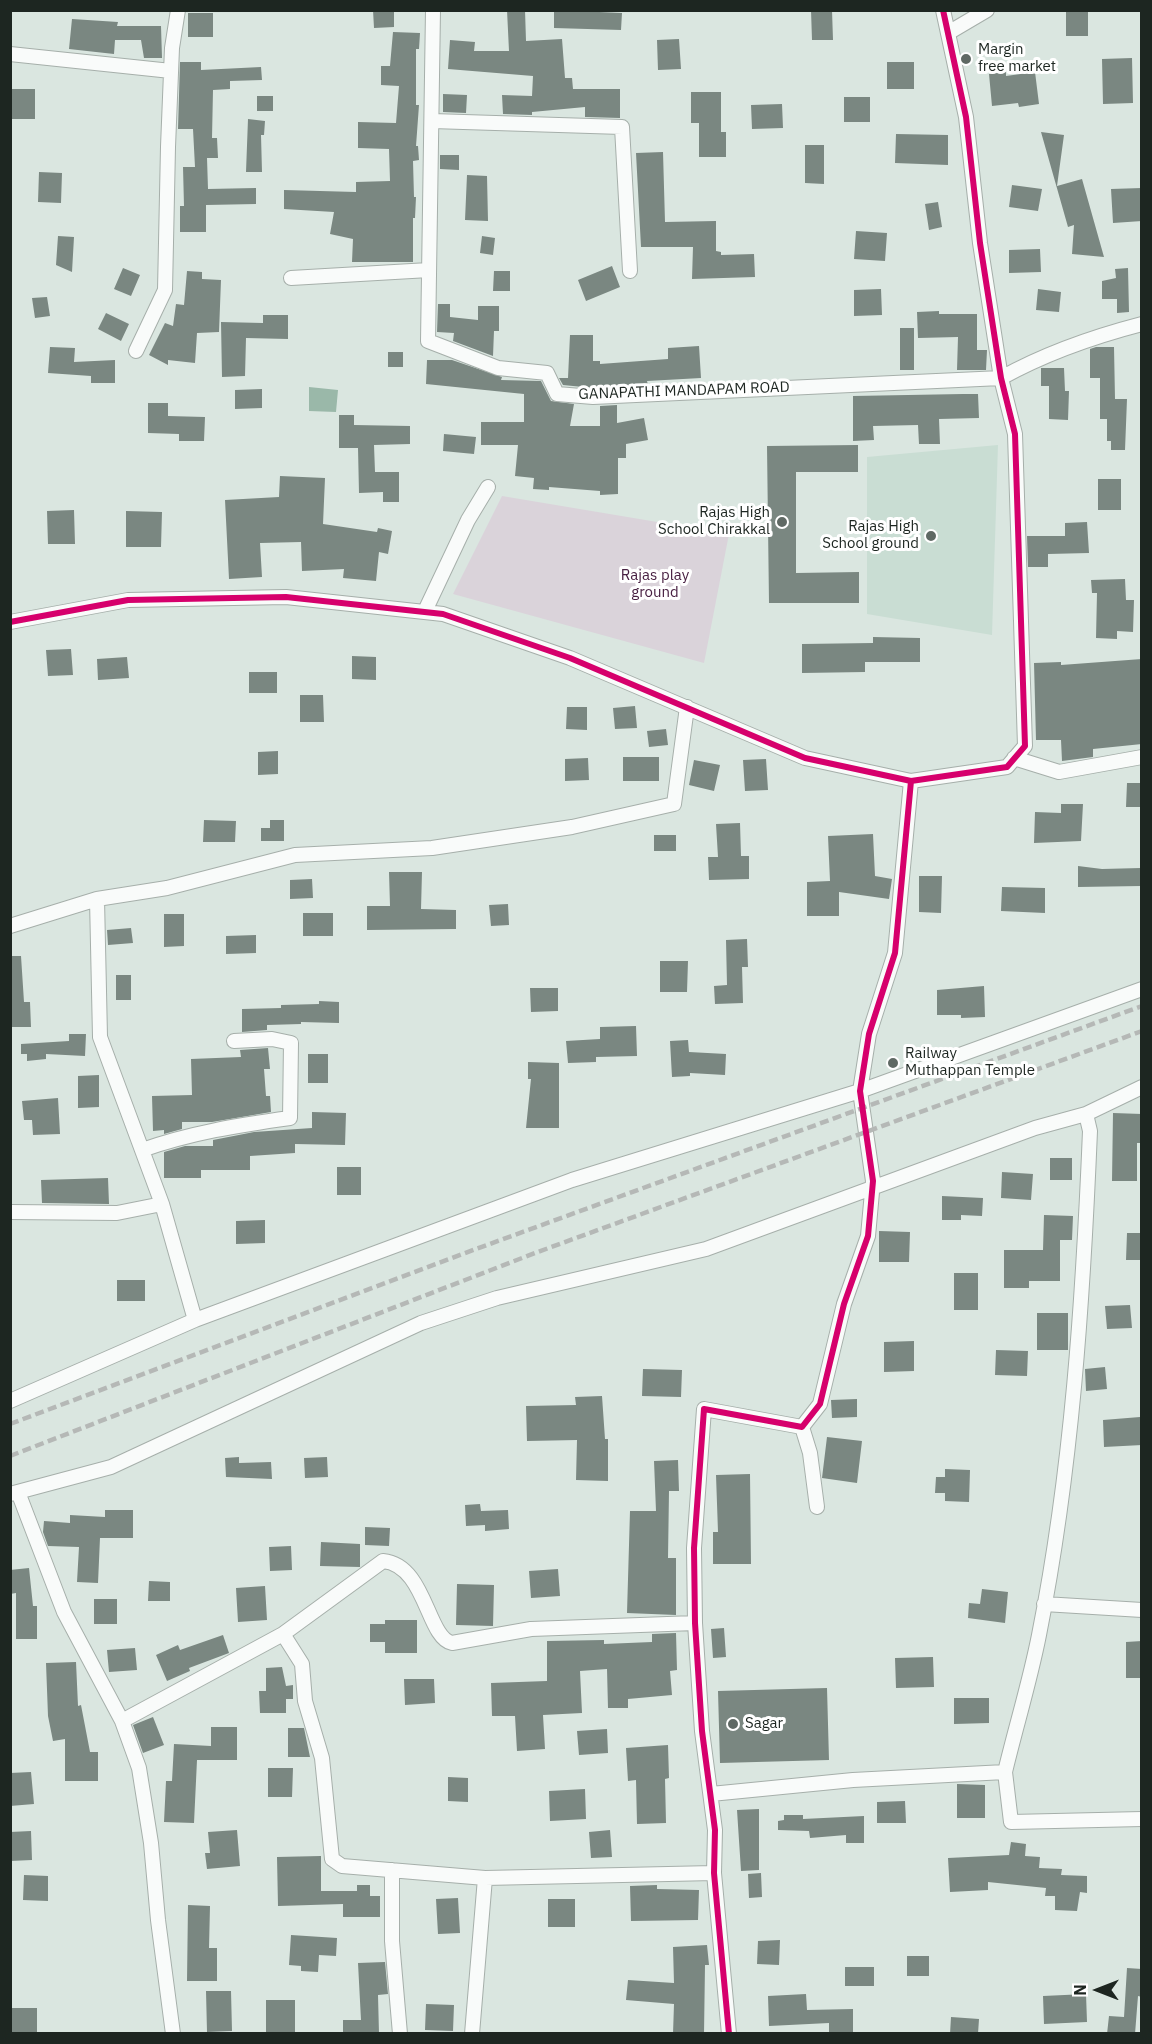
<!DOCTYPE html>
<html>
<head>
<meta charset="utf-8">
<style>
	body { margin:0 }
	#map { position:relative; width:1152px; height:2044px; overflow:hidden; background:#dae6e0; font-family:"IBM Plex Sans",sans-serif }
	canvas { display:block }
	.frame { position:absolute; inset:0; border:12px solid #1d2621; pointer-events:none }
	.north { position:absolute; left:1068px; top:1960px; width:60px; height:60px; -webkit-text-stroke:4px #fff; paint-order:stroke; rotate:270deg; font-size:16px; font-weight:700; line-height:24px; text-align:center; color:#1d2621 }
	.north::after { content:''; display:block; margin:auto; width:21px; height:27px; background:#1d2621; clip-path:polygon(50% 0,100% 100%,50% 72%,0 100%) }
</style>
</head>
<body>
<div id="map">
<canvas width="1152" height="2044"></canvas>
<div class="frame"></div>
<div class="north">N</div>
</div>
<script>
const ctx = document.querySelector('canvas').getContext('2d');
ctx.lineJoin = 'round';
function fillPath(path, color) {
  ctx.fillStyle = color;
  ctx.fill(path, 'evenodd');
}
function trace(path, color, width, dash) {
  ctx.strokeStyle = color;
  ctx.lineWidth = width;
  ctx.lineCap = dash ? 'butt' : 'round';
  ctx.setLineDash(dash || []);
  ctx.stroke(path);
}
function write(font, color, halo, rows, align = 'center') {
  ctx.font = font + ' "IBM Plex Sans",sans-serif';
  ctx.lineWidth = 6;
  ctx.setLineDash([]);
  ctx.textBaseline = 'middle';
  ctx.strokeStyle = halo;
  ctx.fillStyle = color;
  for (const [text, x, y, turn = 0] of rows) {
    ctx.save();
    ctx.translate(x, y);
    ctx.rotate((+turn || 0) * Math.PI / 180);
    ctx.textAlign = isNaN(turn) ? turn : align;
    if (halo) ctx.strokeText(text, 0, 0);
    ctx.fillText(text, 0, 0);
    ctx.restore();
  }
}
fillPath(new Path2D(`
	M998 445 992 635 867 614V457Z`), '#c9ddd3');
fillPath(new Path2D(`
	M502 496 729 534 704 663 453 594Z`), '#dad3da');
fillPath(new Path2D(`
	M309 387 338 390 336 412 309 411Z`), '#9ab8a9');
fillPath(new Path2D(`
	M373 10H394V27L374 28Z
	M507 10H525L526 41 562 39 565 78H572L573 89H620V118L585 117V107L532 112V115L503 114 502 95 532 96 533 76 448 69 450 40 475 42 474 51H509Z
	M554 10 622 13 621 30 554 28Z
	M811 10H832L833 40H812Z
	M1066 12H1088V36H1066Z
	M188 13H213V37H188Z
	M72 19 118 22 117 26H161L162 58H144L141 40H115L114 54 69 49Z
	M393 32 420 33 419 49H416V105H419L416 146H418L419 160 413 161 414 197H416L415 218H413V262H352L353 239 330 234 334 212 284 209V190L356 192V182L390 181 389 149 358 148V122L396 123 399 86 381 85V66H390Z
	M679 39 681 69 658 70 657 40Z
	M1132 58 1133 103 1103 104 1102 59Z
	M180 62H201V70L261 67 262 80 230 81V89L213 90 212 138H217L218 158H207L208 189 256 188V204L206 205V232H180V206H184L183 167H195L193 129H178Z
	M887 62H914V89H887Z
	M1006 72V76L1035 72 1039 104 1019 107 1018 103 992 106 989 74Z
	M10 89H35V119H10Z
	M691 92H721V132H726V157H699V123H691Z
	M443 94 467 95 466 113 443 112Z
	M257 96H273V111H257Z
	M844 97H870V122H844Z
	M782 104 783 128 752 129 751 105Z
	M248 119 265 121 264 135H261L262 172H246Z
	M1041 132 1064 135 1057 186 1082 179 1104 257 1072 254 1074 225 1068 227Z
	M896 134 948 135V165L895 163Z
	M805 145H824V184L805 183Z
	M663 152 665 222 716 221V251L721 252V255L754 254 755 277 692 279 693 247H641L636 153Z
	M440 155H459V170L440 169Z
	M39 172 62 173 61 203 38 202Z
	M467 175 487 176 488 221 465 220Z
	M1012 185 1042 189 1038 211 1009 207Z
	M1142 188V221L1113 223 1111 189Z
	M938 202 942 227 929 230 925 204Z
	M856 231 887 233 885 261 854 259Z
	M58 236 74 237 72 272 56 265Z
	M482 236 495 238 493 255 480 253Z
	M1040 249 1041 272 1009 273V250Z
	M612 266 620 287 586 301 578 280Z
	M123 268 140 275 131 296 114 289Z
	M1128 268 1129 312 1117 313V299H1102V281L1116 278 1115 269Z
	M187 271 202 272V279L221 280 219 332 197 333 195 363 168 360V365L149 355 165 323 173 326 176 304 184 305Z
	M494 271H510V291H493Z
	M881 289 882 315 854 316V290Z
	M1038 289 1061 292 1059 312 1036 310Z
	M47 297 50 316 35 318 32 298Z
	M438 304H450V317L478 320V306H499V331H494L493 356 453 341 454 333 437 332Z
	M939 311V314H977V350H987L986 370H957L958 337 918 338 917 312Z
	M106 313 129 324 121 341 98 329Z
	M263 315H288V339L246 338 245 376 222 377 221 322 263 323Z
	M900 328H914V370H900Z
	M570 335H593V361H600V364L668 359V348L699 346 701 378 647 381 648 385 641 386 593 388 563 385 559 378H568Z
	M50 347 75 348 74 362 115 360V383H91V376L48 373Z
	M1096 347H1114L1115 399H1127L1125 450H1111V441H1107V419H1100V378H1090V349Z
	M388 352H403V367H388Z
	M427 360H452L502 377 501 380 541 381 551 401 574 404 570 426H600V406L617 405V423L644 418 648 440 626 444V458H618V494L600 495V491L549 487V490L533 489 534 478 515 476 518 445H481V422H524V394L426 384Z
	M1041 368H1064L1065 391H1069L1068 420 1049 419V386H1041Z
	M262 389V408L235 409V390Z
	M963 394H978L979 418 939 419 940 444H919L918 425 873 426 874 440 853 441V396Z
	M148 403H168V416L205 417 204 441H179V434L148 433Z
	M339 415H354V425L410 426V444L374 445 375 472H399V502H383V492L359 493 358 448H339Z
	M444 434 476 437 474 454 443 451Z
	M858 445V472H796V573L859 572V603H769L767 446Z
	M280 476 325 478 323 524 377 532 378 528 392 531 388 554 379 552 376 581 343 578 344 569 302 571 301 542 260 543 262 577 229 579 225 500 279 497Z
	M1098 479H1121V510H1098Z
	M74 510 75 544H48L47 511Z
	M126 511 162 512 161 547H126Z
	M1087 522 1089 553 1048 554V567H1028L1027 536H1065V523Z
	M1125 579 1126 600H1134L1133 632 1117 631V639L1096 638 1097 593H1092L1091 580Z
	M873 637 920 638V662H865V672L802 673V644L873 643Z
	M71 649 73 675 48 676 46 650Z
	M352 656 376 657V680L352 679Z
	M127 657 129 678 98 680 97 659Z
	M1142 659V744L1093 749V757L1062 761 1061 740H1036L1034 663 1061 662V665Z
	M249 672H277V693H249Z
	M300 695H323L324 722H300Z
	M635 706 637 728 615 729 613 708Z
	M567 707H587V730L566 729Z
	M666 729 668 745 649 747 647 731Z
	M278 751V774L258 775V752Z
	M623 757H659V781H623Z
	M588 758 589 780 565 781V759Z
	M766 759 768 790 745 791 743 760Z
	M694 760 720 765 714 791 689 785Z
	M1127 783H1142V807H1126Z
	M1061 804H1083L1081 841 1034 843 1035 812 1061 813Z
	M204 820 236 821 235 842H203Z
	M270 820H284V841H261V828H270Z
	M740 823 741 856H749V879L709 880 708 857H718L716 824Z
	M873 834 875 876 892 879 889 899 839 892V916H807V882L830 881 828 836Z
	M654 835H676V851H654Z
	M1078 866 1102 869 1141 868V886L1078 887Z
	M389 872H422L421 909 456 910V929L367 930V906H390Z
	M919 876H942L941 913 919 912Z
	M312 879 313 898 290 899V880Z
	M1002 887 1045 888V913L1001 911Z
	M508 904 509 925 491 926 489 905Z
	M303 913H333V936H303Z
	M164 914H184V946L164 947Z
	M131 928 133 943 108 945 107 930Z
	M256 935V953L226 954V936Z
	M747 939 748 967H742L743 1003 715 1004 714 986 727 985 726 940Z
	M10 956H21L24 1002H30L31 1027H10Z
	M660 961H688L687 992H660Z
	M116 975H131V1000H116Z
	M984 986 985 1017 961 1018V1015H937V990Z
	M530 988H558V1011L531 1012Z
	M319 1001 339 1002V1023L301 1022V1024L267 1025V1030L242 1032V1009L281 1008V1005L319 1004Z
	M636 1026 637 1056 596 1057V1062L568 1063 566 1041 600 1039V1027Z
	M69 1034H86L85 1056 46 1054V1059L27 1061V1054H21V1044L69 1041Z
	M688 1040 689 1052 726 1054 725 1075 690 1073V1076L672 1077 670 1041Z
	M268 1048 270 1069H264L266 1096H270L271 1112 212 1122H182V1129L164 1134V1130L153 1131 152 1096 192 1095 191 1059 241 1057 240 1050Z
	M308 1054H328V1083H308Z
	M528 1062 559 1063V1128H526L531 1079H528Z
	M99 1075V1107L78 1108V1076Z
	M58 1098 60 1134 33 1135 32 1120H24L22 1101Z
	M312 1112 346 1113 345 1145 295 1144V1153L250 1156V1170H201V1178H164V1152L185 1146H213V1140L254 1132 312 1128Z
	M1113 1113 1142 1114V1143H1137V1181H1112Z
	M1050 1158H1072V1180H1050Z
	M337 1167H361V1195H337Z
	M1002 1172 1033 1174 1031 1200 1001 1198Z
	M108 1178 109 1204 42 1203 41 1180Z
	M942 1196 983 1198 982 1216 961 1215V1220H942Z
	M1044 1215 1073 1216 1072 1240H1060V1281H1029V1288H1004V1250H1043Z
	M265 1220V1243L236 1244V1221Z
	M879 1231 910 1232 909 1262H879Z
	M1127 1233H1142V1260H1126Z
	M954 1273H978V1310H954Z
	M117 1280H145V1301H117Z
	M1130 1305 1132 1328 1107 1329 1105 1306Z
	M1037 1313H1068V1350H1037Z
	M914 1341V1371L884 1372V1342Z
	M996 1350 1028 1351 1027 1376 995 1375Z
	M1105 1367 1107 1389 1086 1391 1085 1369Z
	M643 1369 682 1370 681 1397 642 1396Z
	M602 1396 605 1439H608V1481L576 1480 577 1440 527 1441 526 1406 576 1405 575 1397Z
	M857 1399V1417L832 1418 831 1400Z
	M1140 1417 1142 1445 1104 1447 1103 1420Z
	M827 1437 862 1441 857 1483 822 1478Z
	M239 1457V1463L271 1462 272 1479 226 1477 225 1458Z
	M327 1457 328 1477 305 1478 304 1458Z
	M678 1460 679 1491H669L668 1558H676V1615L627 1613 630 1511H656L654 1461Z
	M945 1469 970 1470 969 1502 945 1501V1493H935L936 1477H945Z
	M750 1474 751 1564H713V1532H718L716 1475Z
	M480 1504 481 1511 508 1510 509 1529 485 1531V1525L466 1526 465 1505Z
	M105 1510H133V1538H100L98 1583 77 1582 79 1547 48 1546 43 1532 44 1521 70 1523V1515L105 1517Z
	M365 1527 390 1528 389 1546 365 1545Z
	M321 1542 360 1544V1567L320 1566Z
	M291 1546 292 1570 270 1571 269 1547Z
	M29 1568 33 1606H37V1639H16V1593L10 1594V1570Z
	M558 1569 560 1596 531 1598 529 1571Z
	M149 1581 170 1582V1601H148Z
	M457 1584 494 1585 493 1626 456 1625Z
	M265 1586 267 1620 238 1622 236 1588Z
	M982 1589 1008 1592 1005 1623 968 1618 969 1603 980 1604Z
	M94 1599H117V1624H94Z
	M385 1620H417V1653H385V1642H370V1624H385Z
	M724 1628 726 1657 713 1658 711 1629Z
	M676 1633 677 1670 670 1671 672 1695 628 1699V1708H608L607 1669 580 1671 582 1713 543 1715 545 1749 517 1751 515 1716H492L491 1683 547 1681V1641L604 1640V1644L652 1642V1634Z
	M223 1635 229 1653 189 1668 190 1671 167 1681 156 1655 178 1645 180 1650Z
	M1142 1641V1678H1126V1642Z
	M135 1648 137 1670 109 1672 107 1650Z
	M933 1657 934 1687 896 1688 895 1658Z
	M76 1662 78 1706 81 1705 90 1752H98V1781H65V1739L53 1741 48 1716 46 1663Z
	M282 1667 286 1686 293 1685V1699H286V1713H260L259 1691H266V1668Z
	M404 1679H434L435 1703 405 1705Z
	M827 1688 829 1760 720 1763 718 1691Z
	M954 1698H989V1723L954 1724Z
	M153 1717 164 1745 143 1753 133 1725Z
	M211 1727H237V1760H197L194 1823 164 1822 166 1781H172L174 1744 211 1746Z
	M288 1728H304L310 1757H288Z
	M607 1729 608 1753 579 1755 577 1731Z
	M668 1745 669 1778 665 1779 666 1823 637 1824 636 1780 628 1781 626 1748Z
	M268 1768H293L292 1797H268Z
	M31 1772 34 1804 10 1806V1773Z
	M448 1777 468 1778V1802L448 1801Z
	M957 1784 985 1785V1818H957Z
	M585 1789 586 1819 550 1821 549 1791Z
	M905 1801 906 1823H877V1802Z
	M759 1809V1870L741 1871 737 1810Z
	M784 1815H803V1819L864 1816V1843H846V1835L810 1838 809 1831 778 1830V1821L784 1820Z
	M237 1830 240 1866 207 1869 205 1853H210L208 1832Z
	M610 1830 612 1857 591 1858 589 1832Z
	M31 1831 32 1860 10 1861V1832Z
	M1011 1842 1026 1844 1025 1856 1040 1857 1039 1868 1062 1869 1061 1875 1087 1876V1893L1080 1892 1077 1911 1055 1910V1896H1045L1046 1888 988 1882V1890L950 1892 948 1858 1009 1855Z
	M321 1856V1891H357V1885H370V1896H380V1917H343V1904L278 1906 277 1857Z
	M761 1873 762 1897 749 1898 748 1874Z
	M24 1875 48 1876V1901L23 1900Z
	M657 1885V1889L699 1890 698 1920 631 1921 630 1886Z
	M458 1898 460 1933 438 1934 436 1899Z
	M548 1899H575V1927H548Z
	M188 1905 210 1906 209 1948H217V1981H187Z
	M291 1935 337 1938 336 1956 319 1955 318 1972 301 1971V1966L289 1965Z
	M780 1940 779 1965 757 1964 758 1941Z
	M707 1945 709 1965H705L704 2034H673L674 2004 626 2000 628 1980 674 1983 673 1947Z
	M907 1956H929V1976H907Z
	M385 1962 388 1994 378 1995 379 2034H343V2020H361L358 1963Z
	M845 1967H874V1986H845Z
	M1127 1968 1142 1969V1997L1138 1996 1135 2034H1107L1109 2016 1124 2017Z
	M206 1991H231L232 2031 207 2032Z
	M806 1994 807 2010 853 2009V2034H829V2023L769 2026 768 1996Z
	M1086 1994 1087 2022 1044 2024 1043 1996Z
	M266 2000H295V2034H266Z
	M426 2004 454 2005 453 2031 425 2030Z
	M10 2008H37V2034H10Z
	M951 2017 979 2019 978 2034H950Z`), '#7a8781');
const street = new Path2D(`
	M433 10 428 341 498 368 547 373 557 394 593 397 1001 378C1046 353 1092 337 1142 324
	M948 33 987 10
	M10 54 171 71
	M432 121 622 127 630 271
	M291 278 429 270
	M136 351 165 290 168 147 172 48 178 10
	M425 611 468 520 488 487
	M10 622 128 600 286 597 443 614 570 658 805 758 911 781 1007 767 1025 746 1015 434 1001 378 980 243 966 117 943 10
	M1014 758 1059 772 1142 757
	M10 926 97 899
	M142 1150C190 1133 239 1125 290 1118L291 1043 272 1039 234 1041
	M162 1204 100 1037 97 899 167 888 295 855 432 848 572 827 674 804 687 707
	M10 1212 117 1213 162 1204 195 1320
	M10 1401 195 1320 572 1180 860 1091 1142 989
	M802 1427 810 1453 817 1507
	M18 1492 64 1612 122 1721 139 1768 151 1843 158 1920 173 2034
	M10 1494 111 1467 421 1323 497 1298 706 1249 1035 1128 1086 1114 1142 1087
	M1044 1604 1142 1610
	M283 1634 302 1664 305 1701 322 1758 332 1859 342 1866 485 1878 714 1873
	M122 1721 283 1634 383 1561C426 1565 427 1638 452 1643L531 1629 695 1623
	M1005 1772C1016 1726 1030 1681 1039 1635 1072 1469 1083 1300 1090 1131L1086 1114
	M711 1794 853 1780 1005 1772 1011 1822 1142 1819
	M392 1870V1941L400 2034
	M472 2034 485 1878
	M729 2034 714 1873 715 1830 702 1731 695 1623 694 1548 704 1409 802 1427 820 1404 844 1304 868 1236 873 1181 860 1091 869 1034 895 953 911 781`);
trace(street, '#a6afaa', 16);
trace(street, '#f9fbfa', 14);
trace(new Path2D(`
	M10 1424 476 1249 1142 1006
	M10 1456 535 1253 1142 1031`), '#b5b8b6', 4.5, [9, 4.5]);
trace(new Path2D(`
	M10 622 128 600 286 597 443 614 570 658 805 758 911 781 1007 767 1025 746 1015 434 1001 378 980 243 966 117 943 10
	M729 2034 714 1873 715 1830 702 1731 695 1623 694 1548 704 1409 802 1427 820 1404 844 1304 868 1236 873 1181 860 1091 869 1034 895 953 911 781`), '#d6006c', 6);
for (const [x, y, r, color] of [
	[966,59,6,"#5f6964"],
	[782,522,6,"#5f6964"],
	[931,536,6,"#5f6964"],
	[893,1063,6,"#5f6964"],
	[733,1724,6,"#5f6964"]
]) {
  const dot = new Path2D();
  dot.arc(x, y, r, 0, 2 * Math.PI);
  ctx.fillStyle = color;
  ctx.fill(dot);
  trace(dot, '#fff', 2);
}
write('15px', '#1d2621', '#fff', [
	["Margin",978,50],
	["free market",978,67],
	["Rajas High",770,513,"right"],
	["School Chirakkal",770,530,"right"],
	["Rajas High",919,527,"right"],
	["School ground",919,544,"right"],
	["Railway",905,1054],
	["Muthappan Temple",905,1071],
	["Sagar",745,1724]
], 'left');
write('15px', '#1d2621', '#fff', [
	["GANAPATHI MANDAPAM ROAD",684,391,-2]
]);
write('15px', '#482042', '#fff', [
	["Rajas play",655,576],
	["ground",655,593]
]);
</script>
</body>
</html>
